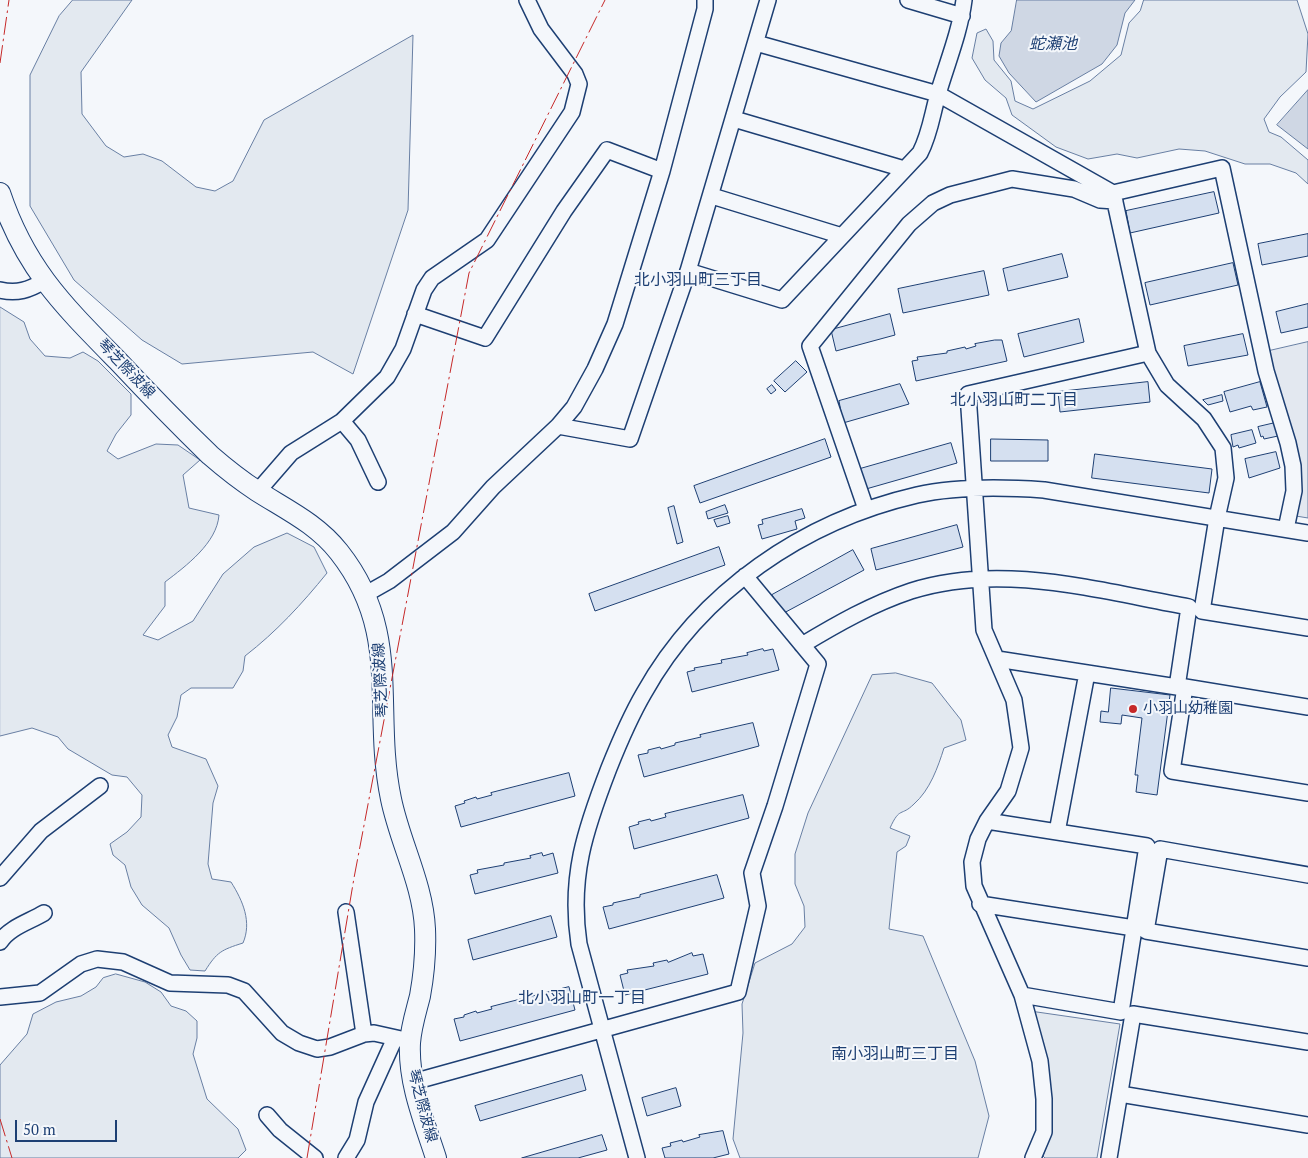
<!DOCTYPE html>
<html>
<head>
<meta charset="utf-8">
<style>
	body { margin:0 }
	#map { position:relative; width:1308px; height:1158px; overflow:hidden; background:#f4f7fb; font-family:"PT Serif",serif }
	canvas { display:block }
	.scale { position:absolute; left:15px; top:1120px; width:102px; height:22px; box-sizing:border-box; border:2px solid #1d3f73; border-top:0; padding-left:6px; font-size:15px; line-height:18px; white-space:nowrap; color:#1d3f73; -webkit-text-stroke:4px #f4f7fb; paint-order:stroke }
</style>
</head>
<body>
<div id="map">
<canvas width="1308" height="1158"></canvas>
<div class="scale">50 m</div>
</div>
<script>
const ctx = document.querySelector('canvas').getContext('2d');
ctx.lineJoin = 'round';
function fillPath(path, color) {
  ctx.fillStyle = color;
  ctx.fill(path, 'evenodd');
}
function trace(path, color, width, dash) {
  ctx.strokeStyle = color;
  ctx.lineWidth = width;
  ctx.lineCap = dash ? 'butt' : 'round';
  ctx.setLineDash(dash || []);
  ctx.stroke(path);
}
function write(font, color, halo, rows, align = 'center') {
  ctx.font = font + ' "PT Serif","Noto Sans JP",serif';
  ctx.lineWidth = 4;
  ctx.setLineDash([]);
  ctx.textBaseline = 'middle';
  ctx.strokeStyle = halo;
  ctx.fillStyle = color;
  for (const [text, x, y, turn = 0] of rows) {
    ctx.save();
    ctx.translate(x, y);
    ctx.rotate((+turn || 0) * Math.PI / 180);
    ctx.textAlign = isNaN(turn) ? turn : align;
    if (halo) ctx.strokeText(text, 0, 0);
    ctx.fillText(text, 0, 0);
    ctx.restore();
  }
}
const green = new Path2D(`
	M73 0H132L81 72 82 114 106 146 124 157 143 154 162 161 196 187 215 191 233 181 264 120 413 35 408 210 353 374 313 352 182 364 142 340 74 280 30 206V75L59 16Z
	M1144 0H1297L1308 34 1306 72 1280 97 1264 119 1269 132 1281 137 1308 160V184L1296 173 1270 164H1245L1205 151 1179 149 1137 158 1117 154 1088 159 1056 147 1012 115 1006 98 985 80 972 58 977 33 986 29 993 41 994 60 1011 81 1015 101 1033 109 1090 81 1121 55 1129 23 1140 11Z
	M0 307 24 322 30 339 45 356 70 358 83 352 98 361 131 394V415L116 434 107 451 118 459 156 444 178 445 200 460 183 475 189 508 219 515C217 543 186 566 165 582V606L143 635 158 640 193 621 223 574 254 547 287 533 314 547 327 573C302 604 276 632 245 656L243 671 233 688H191L181 695 177 717 168 735 172 747 206 759 218 786 213 803 208 864 212 879 231 882C243 901 252 922 243 943 221 950 217 952 205 971L190 970 181 955 169 928 142 905 131 887 125 865 113 855 110 844 127 832 141 817 142 795 127 777 112 775 68 749 58 737 32 728 0 736Z
	M896 673 932 683 961 720 966 740 944 748C938 767 930 790 914 804 901 817 900 806 890 828L910 836 906 846 897 852 889 929 923 936 975 1061 989 1116 978 1158H740L733 1139 743 1033 742 1004 755 963 792 944 805 927 804 906 795 884V854L808 813 872 675Z
	M116 974 145 982 161 992 171 1006 186 1011 197 1021V1038L193 1054 207 1099 238 1129 246 1150 238 1158H0V1065L27 1034 33 1014 56 1002 81 996 96 987 103 978Z
	M1030 1011 1120 1024 1097 1158H1045L1043 1156 1051 1133Z`);
fillPath(green, '#e3e9f0');
trace(green, '#687fa3', 1);
const parking = new Path2D(`
	M1308 342V518L1296 516 1300 496 1301 474 1297 449 1274 383 1269 351Z`);
fillPath(parking, '#e3e8f0');
trace(parking, '#687fa3', 1);
const water = new Path2D(`
	M1017 0H1135L1125 13 1117 45 1102 64 1036 102 1009 73 999 56 1001 43 1011 31Z
	M1308 90V149L1277 125Z`);
fillPath(water, '#cfd7e4');
trace(water, '#687fa3', 1);
const building = new Path2D(`
	M1214 192 1219 213 1130 233 1126 211Z
	M1308 234V256L1262 265 1258 244Z
	M1062 254 1068 277 1008 291 1003 269Z
	M1233 263 1238 285 1150 305 1145 283Z
	M984 271 989 295 903 313 898 289Z
	M1308 304V327L1281 333 1276 312Z
	M890 314 895 335 836 351 831 330Z
	M1079 319 1084 342 1024 357 1018 334Z
	M1243 334 1248 355 1188 366 1184 346Z
	M995 340H1002L1007 361 916 381 912 361 918 360 917 357 947 353V351L965 347 966 349 976 346 975 344Z
	M796 361 807 372 785 392 774 381Z
	M1148 382 1150 402 1060 412 1058 392Z
	M1260 382 1267 407 1253 410 1251 406 1230 412 1224 392Z
	M900 384 909 404 843 423 839 401Z
	M772 385 776 390 771 394 767 389Z
	M1222 395 1223 401 1208 405 1203 400Z
	M1275 423 1278 436 1264 439 1263 436 1261 437 1258 427Z
	M1252 430 1256 443 1239 448 1238 445 1233 447 1231 435Z
	M825 439 831 457 700 503 694 486Z
	M991 439 1048 440V461H991Z
	M951 443 957 463 866 489 860 469Z
	M1276 452 1280 468 1249 478 1245 459Z
	M1095 454 1212 469 1209 493 1092 478Z
	M725 505 728 513 708 519 706 512Z
	M674 506 683 542 677 544 668 508Z
	M802 509 805 518 795 521 797 529 762 539 758 525 763 524 762 520Z
	M728 516 730 523 717 527 714 520Z
	M957 525 963 547 876 570 871 549Z
	M719 547 725 565 595 611 589 594Z
	M853 550 864 570 782 614 772 595Z
	M763 649 764 651 773 649 779 670 692 692 687 672 695 670 694 668 722 663 721 660 748 655 747 653Z
	M1111 688 1170 695 1157 795 1136 792 1138 775H1135L1142 718 1122 715 1121 724 1100 722 1101 711 1108 712Z
	M753 723 759 746 644 777 638 755 648 753V750L660 747 661 749 675 745V743L701 737 700 735Z
	M569 773 575 796 461 827 455 806 465 803 464 801 476 797 477 799 492 795 491 793Z
	M743 795 749 818 634 849 629 827 639 824 638 822 650 819 651 821 666 817 665 814Z
	M542 853 543 856 553 853 558 873 475 894 470 875 478 873 477 870 504 865V863L531 858 530 856Z
	M717 875 724 898 609 929 603 907 613 905V903L640 897V895Z
	M551 916 557 937 473 960 468 940Z
	M692 953 693 956 703 954 708 974 625 995 620 975 628 973 627 970 654 966 653 963 667 960 668 962Z
	M569 987 575 1010 460 1041 454 1019 464 1017V1015L476 1011 477 1013 492 1009 491 1007Z
	M582 1075 586 1090 480 1121 475 1106Z
	M676 1088 681 1106 647 1116 642 1098Z
	M723 1131 729 1154 713 1158H665L662 1148 671 1146 670 1143 682 1140 683 1142 700 1137 699 1135Z
	M602 1135 607 1150 578 1158H522Z`);
fillPath(building, '#d5e0f0');
trace(building, '#1d3f73', 1);
const minor = new Path2D(`
	M908 0 962 16
	M756 43 938 94 1113 193 1222 168 1266 371 1288 443 1293 466 1294 491 1286 529
	M734 119 904 169
	M1113 193 1148 353 1167 385 1204 419 1223 448 1226 478 1217 518 1202 611 1308 628
	M712 196 842 236
	M688 271 782 300 920 153C930 134 932 115 938 94 947 63 960 32 964 0
	M0 290C17 294 29 290 44 281
	M415 314 485 338 564 211 607 150 662 171
	M342 421 358 440 378 482
	M558 426 630 439 688 271 768 0
	M258 491 291 453 342 421 387 377 403 349 424 290 432 278 487 240 572 112 579 84 575 74 541 29 527 0
	M866 509 810 346 909 224 933 203 950 195 1012 179 1074 189 1100 200 1115 201
	M366 594 389 581 453 532 493 487 558 426 574 407 595 369 615 324 662 171 705 9V0
	M802 645C837 624 872 604 911 591 1001 562 1099 591 1189 607L1177 687 997 659
	M1308 707 1185 687 1172 771 1308 793
	M987 821 1147 846 1121 1012 1022 995
	M1057 832 1087 673
	M1308 875 1160 849 1146 931 1308 958
	M0 878 41 831 100 786
	M980 904 1134 928
	M346 912 364 1034
	M0 942C10 927 29 922 44 913
	M0 997 40 993 81 964 97 959 123 962 170 983 228 985 244 991 282 1033 299 1043 317 1049 330 1047 364 1034 374 1033 410 1041
	M413 1082 738 992 758 906 752 873 775 806 818 664 745 576
	M1120 1094 1308 1125
	M267 1115 280 1130 315 1158
	M346 1158 357 1140 366 1102 395 1038
	M637 1158 579 944C569 877 585 830 609 768 619 743 630 717 644 693 701 591 804 521 917 495 958 486 1002 487 1044 490L1308 533
	M1033 1158 1044 1132V1099L1040 1061 1022 995 974 886 972 862 978 839 987 821 1008 791 1021 748 1014 700 984 630 968 394 1148 353
	M1109 1158 1133 1014 1308 1042`);
const major = new Path2D(`
	M0 193C25 268 63 305 117 360 147 392 178 424 210 455 225 468 240 480 257 491 287 510 317 524 339 552 403 633 372 708 391 799 400 843 423 884 425 929 426 952 424 974 420 996 416 1012 411 1027 410 1043 408 1082 424 1121 436 1158`);
trace(minor, '#1d3f73', 18);
trace(major, '#1d3f73', 22);
trace(minor, '#f4f7fb', 15);
trace(major, '#f4f7fb', 20);
trace(new Path2D(`
	M0 63 9 0
	M0 1119 12 1158
	M307 1158 354 878 469 273 605 0`), '#c62828', 1, [18, 4, 2.5, 4]);
for (const [x, y, r, color] of [
	[1133,709,5,"#c62828"]
]) {
  const dot = new Path2D();
  dot.arc(x, y, r, 0, 2 * Math.PI);
  ctx.fillStyle = color;
  ctx.fill(dot);
  trace(dot, '#f4f7fb', 2);
}
write('15px', '#1d3f73', '#f4f7fb', [
	["琴芝際波線",126,369,46],
	["琴芝際波線",381,680,-93],
	["琴芝際波線",422,1106,75]
]);
write('15px', '#1d3f73', '#f4f7fb', [
	["小羽山幼稚園",1143,709]
], 'left');
write('italic 16px', '#1d3f73', '#f4f7fb', [
	["蛇瀬池",1053,44]
]);
write('16px', '#1d3f73', '#f4f7fb', [
	["北小羽山町三丁目",698,280],
	["北小羽山町二丁目",1014,400],
	["北小羽山町一丁目",582,998],
	["南小羽山町三丁目",895,1054]
]);
</script>
</body>
</html>
